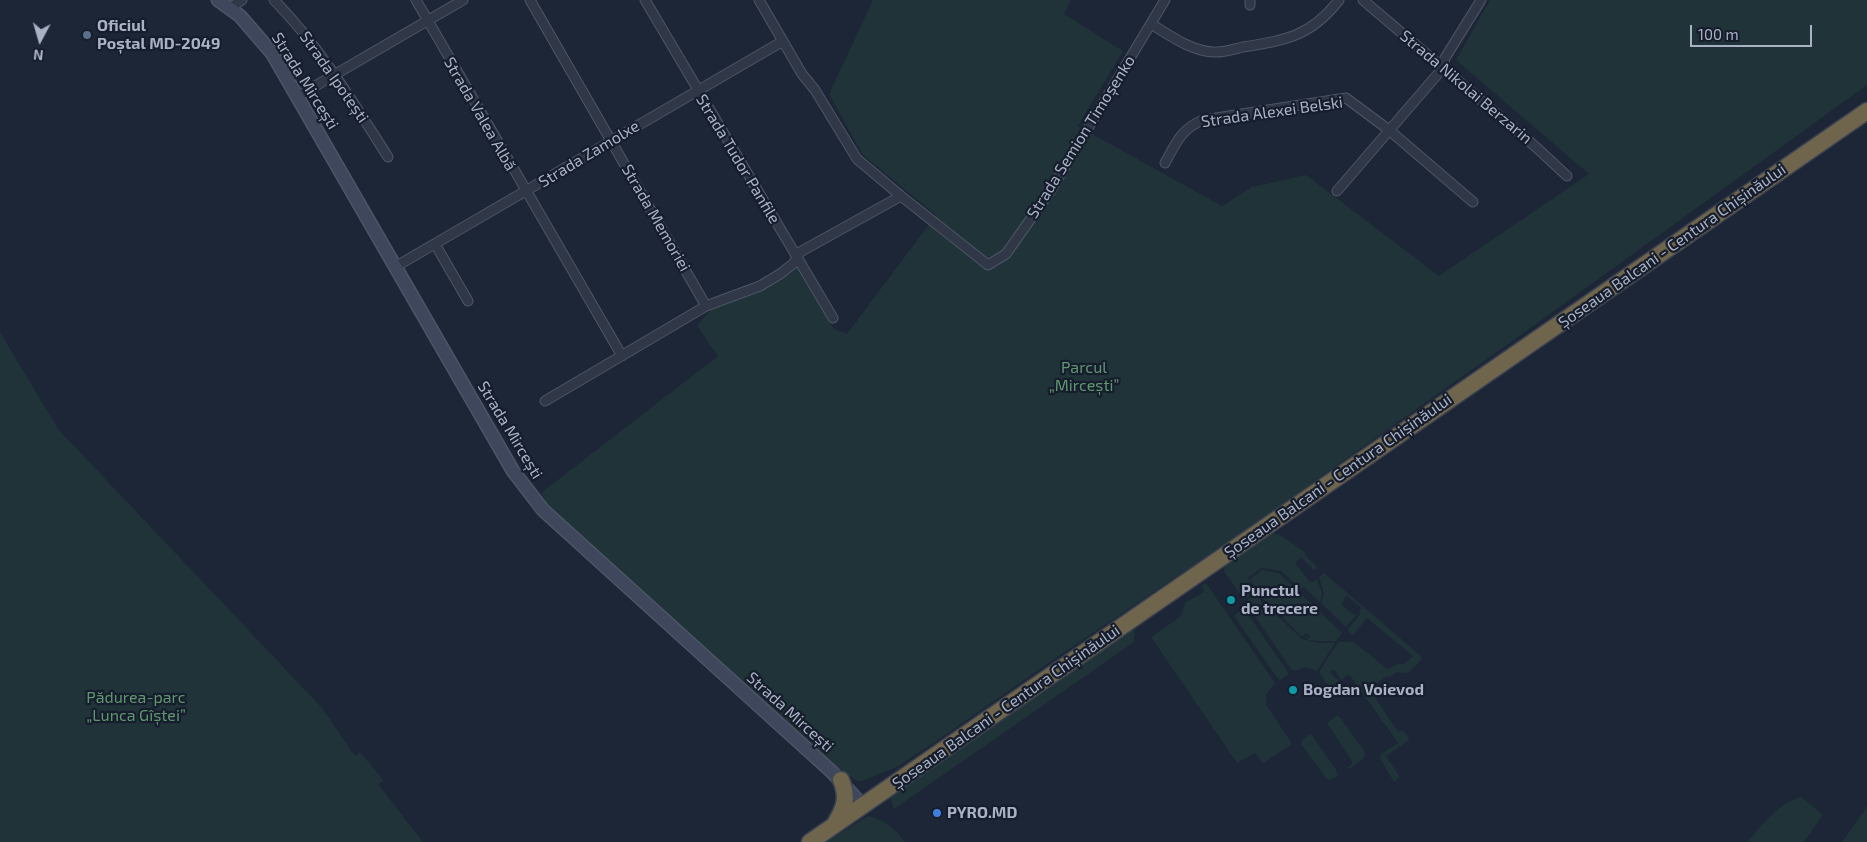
<!DOCTYPE html>
<html>
<head>
<meta charset="utf-8">
<style>
	body { margin:0 }
	#map { position:relative; width:1867px; height:842px; overflow:hidden; background:#1d2637; font-family:"Exo 2",sans-serif }
	canvas { display:block }
	.north { position:absolute; left:15px; top:15px; width:50px; height:50px; -webkit-text-stroke:4px #161d2c; paint-order:stroke; rotate:186deg; font-size:14px; font-weight:700; line-height:20px; text-align:center; color:#a9b2c5 }
	.north::after { content:''; display:block; margin:auto; width:18px; height:22px; background:#a9b2c5; clip-path:polygon(50% 0,100% 100%,50% 72%,0 100%) }
	.scale { position:absolute; left:1690px; top:25px; width:122px; height:22px; box-sizing:border-box; border:2px solid #a9b2c5; border-top:0; padding-left:6px; font-size:15px; line-height:18px; white-space:nowrap; color:#a9b2c5; -webkit-text-stroke:4px #161d2c; paint-order:stroke }
</style>
</head>
<body>
<div id="map">
<canvas width="1867" height="842"></canvas>
<div class="north">N</div>
<div class="scale">100 m</div>
</div>
<script>
const ctx = document.querySelector('canvas').getContext('2d');
ctx.lineJoin = 'round';
function fillPath(path, color) {
  ctx.fillStyle = color;
  ctx.fill(path, 'evenodd');
}
function trace(path, color, width, dash) {
  ctx.strokeStyle = color;
  ctx.lineWidth = width;
  ctx.lineCap = dash ? 'butt' : 'round';
  ctx.setLineDash(dash || []);
  ctx.stroke(path);
}
function write(font, color, halo, rows, align = 'center') {
  ctx.font = font + ' "Exo 2",sans-serif';
  ctx.lineWidth = 4.5;
  ctx.setLineDash([]);
  ctx.textBaseline = 'middle';
  ctx.strokeStyle = halo;
  ctx.fillStyle = color;
  for (const [text, x, y, turn = 0] of rows) {
    ctx.save();
    ctx.translate(x, y);
    ctx.rotate((+turn || 0) * Math.PI / 180);
    ctx.textAlign = isNaN(turn) ? turn : align;
    if (halo) ctx.strokeText(text, 0, 0);
    ctx.fillText(text, 0, 0);
    ctx.restore();
  }
}
fillPath(new Path2D(`
	M873 0H1071L1064 14 1123 51 1078 126 1222 206 1252 187 1306 175 1439 276 1589 174 1456 60 1490 0H1867V85L1511 342 1250 527 1053 660 938 740 897 767 859 782 827 761 553 515 541 493 718 356 697 326 712 308 729 303 748 294 795 264 834 329 847 334 936 215 863 155 829 94Z
	M0 332 58 429 322 708 355 756 360 752 384 781 378 784 423 842H0Z
	M1270 533 1280 535 1306 553 1305 555 1317 567 1314 570 1301 557 1295 563 1310 582H1313L1317 579 1322 593 1320 602 1304 587 1301 589 1281 571 1261 568 1248 578 1255 591 1244 600 1224 571 1225 564Z
	M1262 570 1279 573 1342 633 1336 641H1320L1309 640 1305 637 1306 636 1309 638 1311 637 1306 633 1302 637 1283 618 1285 613 1281 610 1280 611 1283 613 1280 615 1257 592 1250 579Z
	M1324 573 1421 656V660L1408 673 1397 672 1389 677 1387 676 1369 688 1398 732 1402 730 1408 736 1409 740 1386 756 1400 777 1394 782 1380 758V755L1398 743 1349 674 1341 680 1335 670H1331V673L1339 681 1330 688 1319 672 1338 642H1354L1387 669 1397 664H1404L1413 656 1367 618 1353 635 1348 631V629L1361 613 1359 611 1361 607 1347 596 1341 604 1354 615 1358 613 1346 627 1321 603 1324 593 1319 577Z
	M1206 583 1275 683 1266 695V704L1292 744 1263 763 1255 753 1237 763 1151 637 1180 617 1186 602 1204 592 1202 586Z
	M1255 595 1302 639 1320 643H1335L1317 671 1305 667 1295 671 1291 669 1245 602Z
	M1242 609 1245 610 1288 672V675L1281 680 1278 679 1234 616Z
	M1134 627V642L894 809 890 798Z
	M1338 715 1365 752 1364 758 1349 769 1348 767 1353 763 1327 723Z
	M1311 734 1337 771 1336 772 1338 776 1329 780 1326 778 1302 745V740Z
	M1801 797 1823 815 1804 842H1748C1762 824 1778 804 1801 797Z
	M1867 807V842H1842Z
	M868 816C885 820 895 828 905 842H826Z`), '#1f3338');
const street = new Path2D(`
	M274 0C320 47 353 102 388 157
	M416 0 622 356
	M530 0 706 306
	M645 0 833 318
	M759 0 802 74 815 90 857 159 901 196 988 265 1006 254 1051 190 1165 0
	M1250 0V5
	M1363 0 1537 148 1567 176
	M230 8 242 0
	M1151 24C1169 35 1191 51 1213 52 1223 53 1234 49 1243 47 1287 40 1311 36 1339 0
	M298 96 463 0
	M1165 163C1176 143 1181 129 1203 120L1346 98 1389 130 1473 202
	M1337 191 1443 68 1445 58 1481 0
	M435 244 468 301
	M395 267 783 41
	M545 401 706 306 760 286 780 274 794 263 800 252 901 196`);
const secondary = new Path2D(`
	M218 0 240 16 272 53 513 471 543 510 832 772 863 806`);
const highway = new Path2D(`
	M836 822C845 807 848 797 841 780
	M810 842 1867 111`);
trace(street, '#4d5566', 11);
trace(secondary, '#4d5566', 15);
trace(highway, '#3b4252', 19);
trace(street, '#303848', 9);
trace(secondary, '#3e475b', 12);
trace(highway, '#6f644c', 16);
for (const [x, y, r, color] of [
	[87,35,5,"#5c6f8a"],
	[1231,600,5,"#0f9aa8"],
	[1293,690,5,"#0f9aa8"],
	[937,813,5,"#3f7fe0"]
]) {
  const dot = new Path2D();
  dot.arc(x, y, r, 0, 2 * Math.PI);
  ctx.fillStyle = color;
  ctx.fill(dot);
  trace(dot, '#161d2c', 2);
}
write('bold 16px', '#a9b2c5', '#161d2c', [
	["Oficiul",97,26],
	["Poștal MD-2049",97,44],
	["Punctul",1241,591],
	["de trecere",1241,609],
	["Bogdan Voievod",1303,690],
	["PYRO.MD",947,813]
], 'left');
write('16px', '#a9b2c5', '#161d2c', [
	["Strada Ipotești",334,77,55],
	["Strada Mircești",305,81,58],
	["Strada Nikolai Berzarin",1466,87,40],
	["Strada Alexei Belski",1272,112,-8],
	["Strada Valea Albă",480,114,60],
	["Strada Semion Timoșenko",1081,137,-58],
	["Strada Zamolxe",589,154,-31],
	["Strada Tudor Panfile",738,159,59],
	["Strada Memoriei",656,218,60],
	["Șoseaua Balcani - Centura Chișinăului",1672,246,-35],
	["Strada Mircești",510,430,59],
	["Șoseaua Balcani - Centura Chișinăului",1338,476,-35],
	["Șoseaua Balcani - Centura Chișinăului",1006,707,-35],
	["Strada Mircești",790,712,42]
]);
write('16px', '#609770', '#161d2c', [
	["Parcul",1084,368],
	["„Mircești”",1084,386],
	["Pădurea-parc",136,698],
	["„Lunca Gîștei”",136,716]
]);
</script>
</body>
</html>
